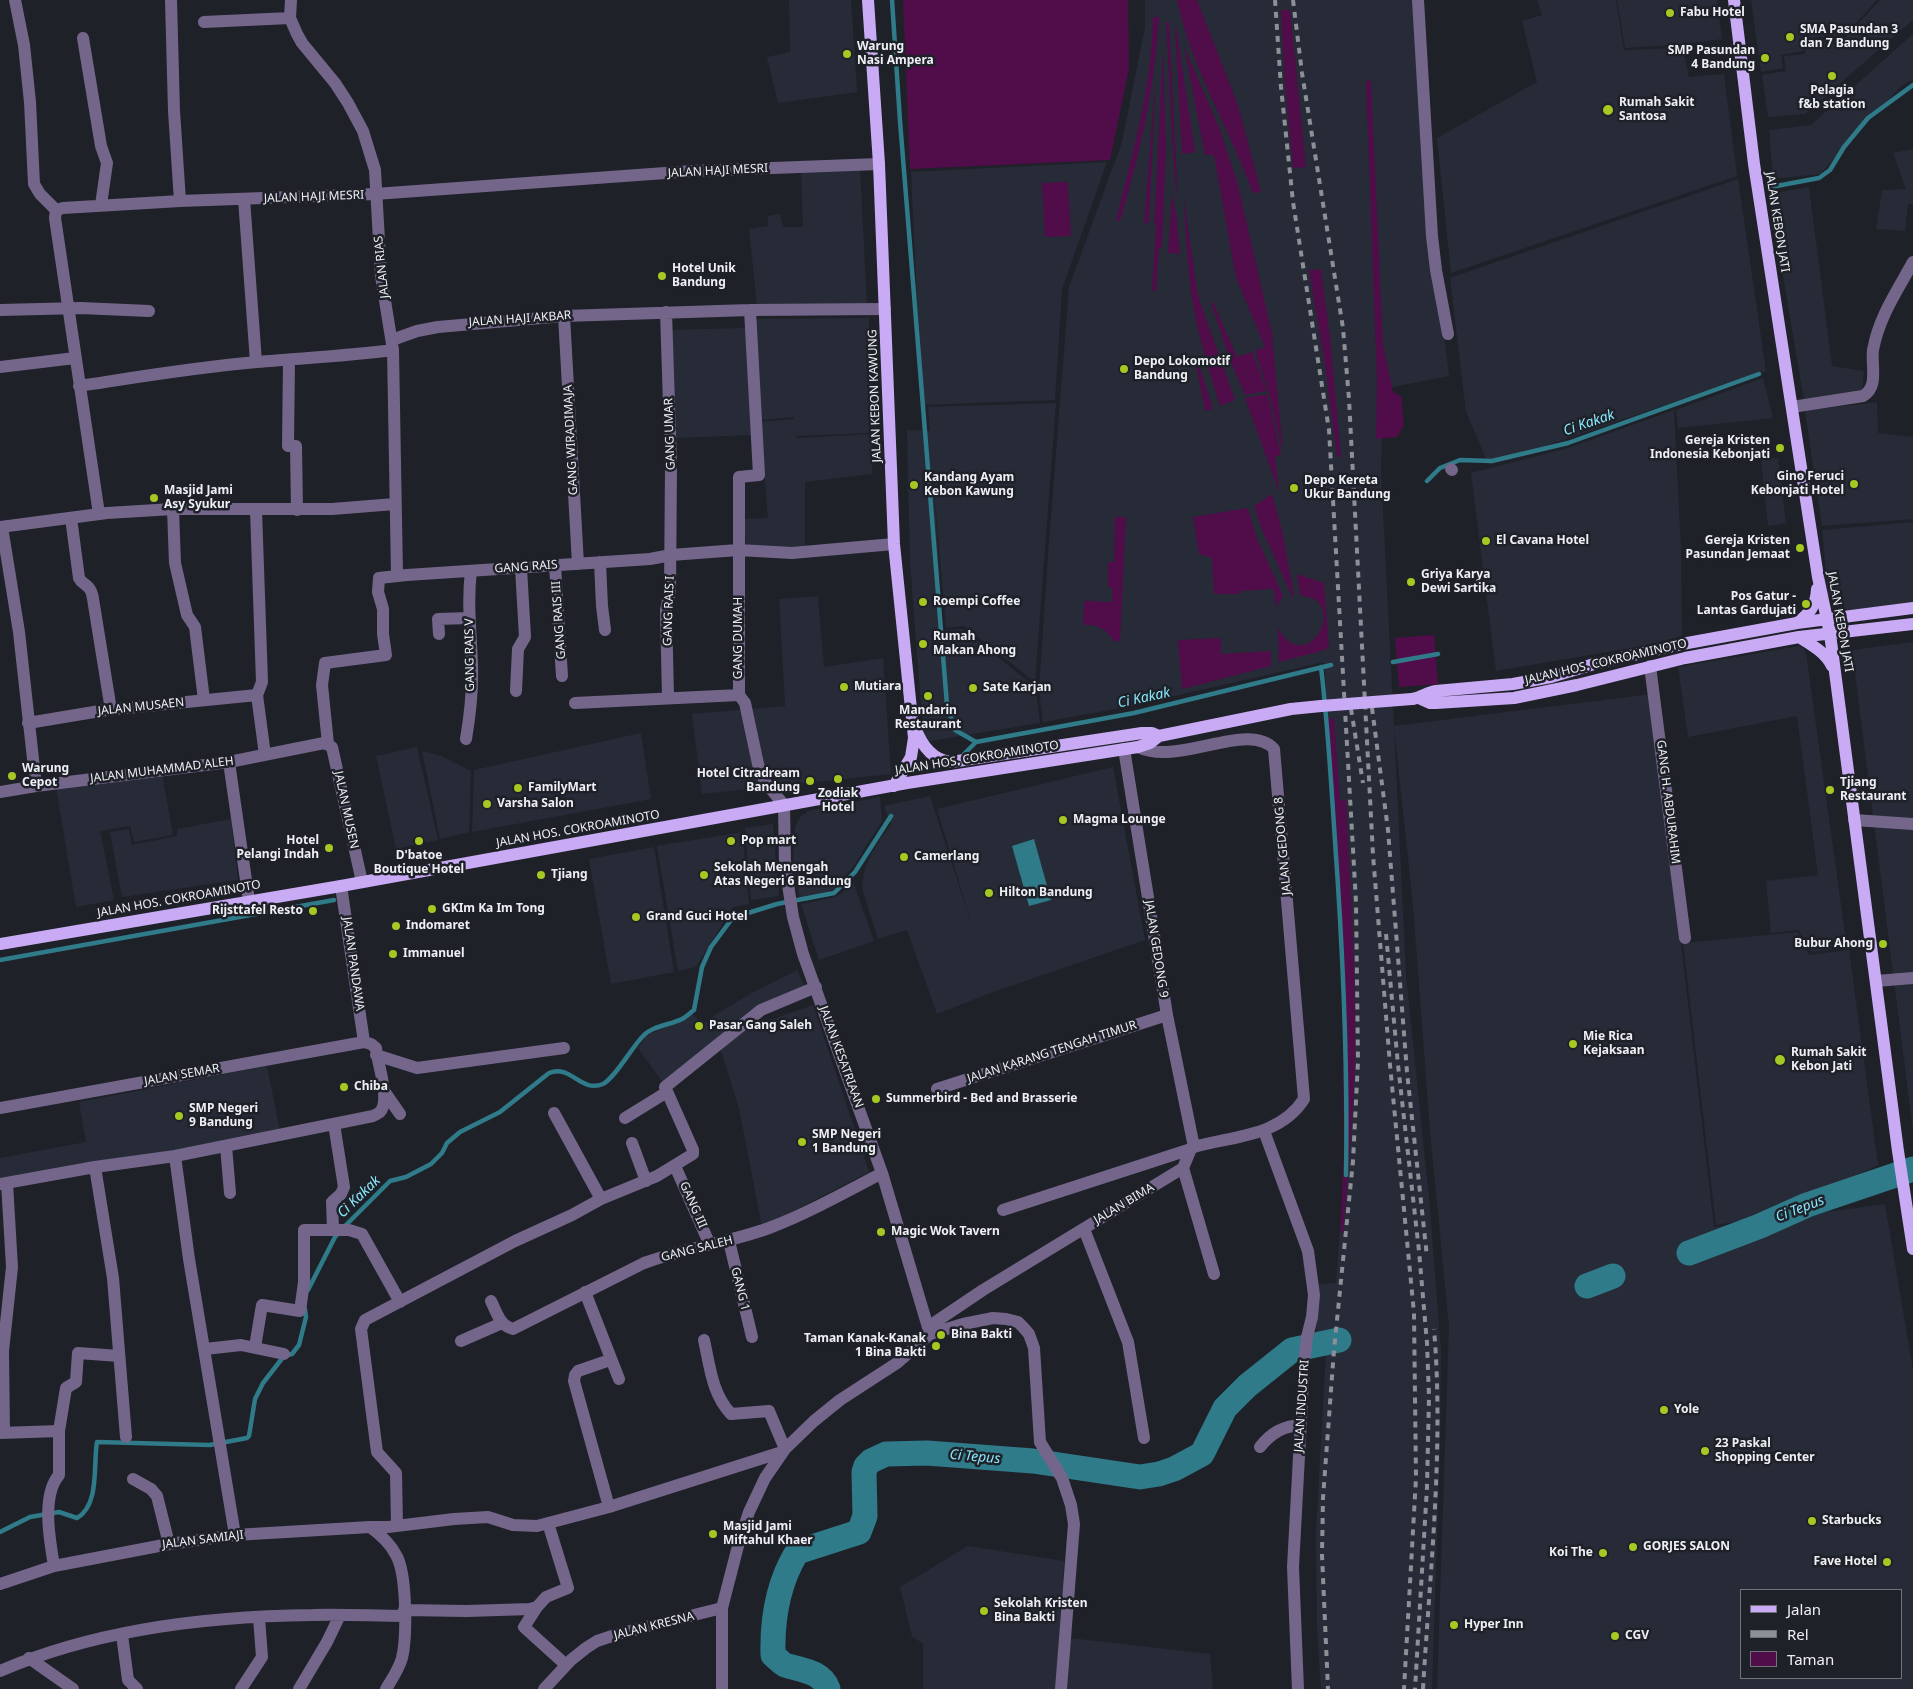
<!DOCTYPE html>
<html>
<head>
<meta charset="utf-8">
<style>
	body { margin:0 }
	#map { position:relative; width:1913px; height:1689px; overflow:hidden; background:#1f2129; font-family:"Noto Sans",sans-serif }
	canvas { display:block }
	.legend { position:absolute; left:1740px; top:1589px; width:162px; height:90px; box-sizing:border-box; background:#1f2129; border:1px solid #71737a; margin:0; padding:6px 9px; list-style:none; font-size:15px; color:#edeff4 }
	.legend li { display:flex; align-items:center; gap:10px; height:25px }
	.legend b { width:25px; border:1px solid #71737a }
</style>
</head>
<body>
<div id="map">
<canvas width="1913" height="1689"></canvas>
<ul class="legend">
<li><b style="height:6px;background:#c9abf5"></b>Jalan</li>
<li><b style="height:6px;background:#8e9097"></b>Rel</li>
<li><b style="height:14px;background:#510c4a"></b>Taman</li>
</ul>
</div>
<script>
const ctx = document.querySelector('canvas').getContext('2d');
ctx.lineJoin = 'round';
function fillPath(path, color) {
  ctx.fillStyle = color;
  ctx.fill(path, 'evenodd');
}
function trace(path, color, width, dash) {
  ctx.strokeStyle = color;
  ctx.lineWidth = width;
  ctx.lineCap = dash ? 'butt' : 'round';
  ctx.setLineDash(dash || []);
  ctx.stroke(path);
}
function write(font, color, halo, rows, align = 'center') {
  ctx.font = font + ' "Noto Sans",sans-serif';
  ctx.lineWidth = 5;
  ctx.setLineDash([]);
  ctx.textBaseline = 'middle';
  ctx.strokeStyle = halo;
  ctx.fillStyle = color;
  for (const [text, x, y, turn = 0] of rows) {
    ctx.save();
    ctx.translate(x, y);
    ctx.rotate((+turn || 0) * Math.PI / 180);
    ctx.textAlign = isNaN(turn) ? turn : align;
    if (halo) ctx.strokeText(text, 0, 0);
    ctx.fillText(text, 0, 0);
    ctx.restore();
  }
}
fillPath(new Path2D(`
	M789 0H851L857 92 778 103 767 57 790 52Z
	M1145 0H1420L1436 272 1449 376 1383 389 1381 473 1394 726 1652 694 1714 1227 1885 1204 1913 1370V1689H1437L1449 1326 1430 1131 1413 905 1394 727 1406 975 1429 1198 1441 1351 1440 1447 1432 1689H1321L1317 1628 1316 1532 1327 1334 1316 1333 1318 1284 1336 1283 1348 1124 1344 916 1324 662 1126 707 1043 722 1039 691 1048 555 1069 287 1122 142 1145 27ZM1742 1590H1902V1678H1742Z
	M1537 0H1616L1624 50 1683 48 1689 77 1724 74 1737 176 1451 273 1437 138 1537 82 1522 21 1542 15Z
	M1617 0H1717L1722 39 1686 44 1625 48Z
	M1751 0H1877L1845 35 1802 39 1803 51 1781 55 1783 68 1761 72Z
	M1880 0H1913V20L1805 114 1768 117 1762 75 1786 71 1784 56 1805 54V42L1846 37Z
	M1913 34V80L1902 85 1820 174 1773 179 1769 130 1811 125Z
	M1913 149V204H1908L1905 231 1876 229 1882 190 1906 189 1893 153Z
	M1107 162 1062 289 1055 400 922 405 911 172Z
	M860 168 867 306 757 305 749 229 768 226V216L780 214 783 227H803L801 172Z
	M1738 179 1766 371 1489 465 1466 412 1450 278Z
	M1809 187 1832 366 1864 371 1862 390 1804 400 1769 194Z
	M869 318V433L797 436 794 426 797 438 872 434V474L805 482V550L747 553 743 519 768 518 760 422 794 419 793 417 761 420 752 319Z
	M747 328 753 435 674 438 670 330Z
	M1763 378 1773 418 1678 428 1676 410Z
	M1877 402 1878 433 1913 437V519L1822 526 1805 411Z
	M1056 403 1035 682 964 626 946 628 934 488 943 630 963 629 1035 687 1040 723 924 742 910 562 907 430 930 431 928 407Z
	M1674 410 1681 548 1682 636 1642 646 1496 671 1471 473 1568 448Z
	M1778 458 1786 523 1768 526 1761 459Z
	M1913 522V603L1850 612 1828 595 1822 530Z
	M818 596 824 667 883 658 891 774 702 794 692 714 785 706 779 599Z
	M1913 642V1130L1852 650Z
	M1799 646 1803 648 1806 653 1847 948 1811 952 1799 930 1771 933 1766 881 1818 875 1797 716 1688 737 1678 667Z
	M641 733 651 799 472 832 474 770Z
	M417 747 438 840 396 849 376 756Z
	M422 751 441 756 471 771 469 832 440 839Z
	M1113 767 1145 940 993 992 937 1014 907 930 878 939 862 888 864 872 871 854 881 838 891 825 884 806 930 796 973 929 937 809Z
	M162 774 173 835 134 842 130 826 100 831 114 900 76 907 56 787Z
	M880 797 882 821 853 867 834 889 822 894 799 898 793 858 795 827 800 817 808 811Z
	M231 819 238 880 122 897 110 832 129 829 132 845 177 836V829Z
	M773 824 779 896 751 900 745 828Z
	M742 832 749 904 733 907 696 967 678 971 657 846Z
	M654 847 674 972 611 984 589 859Z
	M851 876 874 941 819 960 801 904 831 898 843 893Z
	M1798 932 1809 955 1849 950 1878 1165 1775 1216 1716 1225 1683 943Z
	M797 970 805 987 664 1084 638 1048 646 1036 693 1014 702 1025 718 1013 752 993Z
	M813 1005 869 1172 762 1227 739 1108 720 1048 727 1035Z
	M267 1066 280 1131 0 1182V1158L86 1142 79 1102Z
	M968 1546 1064 1561 1058 1689H923V1644L912 1636 900 1587Z
	M1070 1638 1210 1654 1213 1689H1066Z`), '#272b38');
fillPath(new Path2D(`
	M903 0H1128L1129 69 1110 160 910 169Z
	M1177 0H1197L1238 105 1261 192 1253 193C1229 127 1192 70 1177 0Z
	M1281 10H1290L1306 167 1293 168 1285 85Z
	M1153 17H1159C1155 87 1140 154 1120 221H1116C1132 154 1152 87 1153 17Z
	M1166 22H1169L1178 201 1174 170Z
	M1176 26 1195 152 1182 154 1175 28Z
	M1184 46 1220 130 1238 185 1272 333 1283 453 1268 390 1255 351 1265 347 1236 278 1214 155H1205Z
	M1163 50 1166 148 1162 248H1159L1156 291 1152 290 1156 225H1154Z
	M1156 73 1149 223H1144Z
	M1366 81H1371L1383 343 1393 392 1401 396 1404 425 1397 437 1376 439 1377 383Z
	M1068 182 1071 236 1045 237 1042 183Z
	M1172 193 1177 220 1180 254 1168 253Z
	M1184 199 1198 296 1235 400 1220 406C1212 379 1203 352 1197 325 1188 283 1186 241 1184 199Z
	M1321 269 1330 336 1341 457H1337L1325 365 1309 270Z
	M1213 302 1237 357 1252 352 1267 391 1245 395 1230 360 1211 303Z
	M1195 359H1197L1213 409 1205 411Z
	M1267 394 1281 455 1275 456 1279 492 1245 398Z
	M1272 494 1282 530 1294 595 1293 598 1262 530 1254 506Z
	M1248 508 1256 536 1283 596 1278 603 1276 609 1274 589 1240 591 1239 594H1214L1212 558 1199 554 1193 517Z
	M1115 517H1126L1120 641H1114C1106 629 1098 624 1083 625L1084 601 1112 602V587H1108V562H1114Z
	M1297 574 1324 583 1329 646 1325 650 1279 662 1278 628C1304 675 1344 613 1312 598 1308 597 1304 596 1300 595Z
	M1434 635 1438 684 1399 687 1395 638Z
	M1221 638V654L1271 651V666L1182 689 1178 640Z
	M1334 718 1340 800H1346C1350 884 1356 967 1355 1051 1354 1112 1348 1172 1343 1233L1340 1232 1344 1154 1342 964 1326 719Z`), '#510c4a');
fillPath(new Path2D(`
	M1034 839 1051 900 1029 906 1012 846Z`), '#2f7b89');
trace(new Path2D(`
	M892 0 900 121 947 705 955 730 976 742
	M1771 187 1819 178 1830 170 1844 147 1868 118 1913 85
	M1427 481 1440 468 1460 460 1492 461 1568 443 1759 374
	M1393 662 1438 654
	M1321 667C1328 725 1331 783 1335 841 1343 953 1348 1063 1346 1175
	M964 754 976 742 1134 713 1331 665
	M0 960 334 900
	M344 1227 390 1181 406 1177 431 1164 442 1153 447 1143 460 1132 500 1112 549 1073C571 1064 580 1093 603 1084 615 1078 632 1047 643 1036 652 1026 670 1025 682 1019 686 1017 690 1013 694 1010L702 967 711 947 731 920 748 913 777 904 834 893 855 872 891 816
	M308 1290 335 1237 339 1233
	M0 1532 30 1517 59 1512 77 1518C100 1505 93 1464 97 1442L210 1445 247 1438 249 1436 255 1399 263 1383 284 1356 292 1354 299 1345 306 1317 305 1309`), '#2f7b89', 4.5);
trace(new Path2D(`
	M1689 1253 1760 1226 1807 1205 1913 1169
	M1587 1286 1613 1276
	M828 1689C822 1671 800 1670 785 1665 781 1663 777 1658 773 1655 772 1619 778 1583 797 1552L859 1532 865 1516 864 1472 866 1466 871 1461 886 1454 927 1453 1033 1461 1140 1477 1159 1474 1174 1469 1202 1454 1225 1408 1247 1386 1292 1350 1339 1340`), '#2f7b89', 25);
trace(new Path2D(`
	M15 0 24 45 30 102 34 184 40 194 56 210
	M171 0 174 111 180 201
	M291 0 290 18 297 34 302 43 335 83 348 103 363 131 375 170 381 276 393 350 397 575
	M1418 0 1432 236 1436 270 1448 334
	M204 22 290 18
	M83 38 101 146 107 163 101 205
	M244 199 256 362
	M56 210 63 208 180 201 375 194 693 171 879 164
	M56 210 55 218 99 514
	M0 310 81 308 149 311
	M750 310 759 475 739 477V695L745 703 758 764 765 782 784 805 785 865 793 917 803 954 882 1173 930 1334
	M666 312 671 466 670 591 666 610 668 697
	M564 316 578 564
	M392 340 417 331 438 327 564 316 750 310 885 309
	M289 360 288 446H296L297 510
	M0 367 75 358
	M79 386C138 377 197 367 257 362 302 358 348 356 393 350
	M1792 407 1863 396C1879 387 1871 366 1873 350 1879 317 1897 291 1913 262
	M1451 469 1452 470
	M173 509 175 563 187 615 195 627 204 700
	M256 510 262 682 257 695
	M71 518 79 578C82 584 85 583 89 588 93 592 93 600 94 605L111 710
	M0 527 107 513 173 509H332L395 504
	M2 527 19 632 36 786
	M600 562 602 606 605 630
	M555 565 562 676
	M439 634 438 619 469 618
	M1650 666 1685 938
	M516 691 518 649 525 637 521 568
	M575 703 739 695
	M28 723 106 710 257 695 265 755
	M466 739C470 715 473 690 472 665 471 633 467 603 471 571
	M328 744 322 685 325 663 386 655 383 634V609L378 592 379 578 407 575 650 559 671 555 738 550 792 553 894 544
	M1124 749 1167 1015 1194 1147
	M229 762 249 901
	M0 792 36 786 229 762 324 743 332 747 362 882
	M1854 820 1913 824
	M341 886 364 1042
	M1876 981 1913 978
	M376 1055 417 1068 564 1048
	M937 1089 1167 1015
	M384 1091 400 1114
	M0 1108 364 1042 371 1044 376 1048C377 1062 391 1100 380 1112 379 1113 375 1115 373 1116L175 1156 95 1167 0 1184
	M554 1113 601 1199
	M625 1118 667 1092
	M1264 1131 1308 1251 1314 1295 1312 1317 1307 1337 1304 1364 1293 1567 1298 1689
	M632 1143 646 1181
	M226 1146 230 1193
	M175 1156 189 1259 235 1535
	M675 1166 710 1245
	M95 1167 113 1278 126 1437
	M1183 1168 1214 1274
	M1003 1210 1191 1149
	M333 1229 332 1202 341 1194 344 1187 334 1124
	M1084 1229 1128 1342 1144 1438
	M729 1241 752 1337
	M585 1292 619 1379
	M491 1301C497 1313 500 1326 513 1329L644 1263C685 1248 728 1243 769 1228 806 1214 846 1192 882 1173
	M928 1327 983 1290 1183 1168 1191 1149 1194 1147C1232 1136 1280 1137 1304 1099L1274 749C1248 720 1178 767 1138 747
	M704 1340C710 1367 712 1394 731 1414L769 1411 785 1449
	M461 1341 502 1323
	M255 1347 262 1305 300 1311 304 1282V1230H349L362 1234 400 1302
	M205 1349 241 1345 284 1354
	M0 1433 59 1431
	M4 1433 3 1351 12 1267 7 1183
	M1260 1447C1271 1433 1283 1426 1301 1425
	M133 1479 151 1489 157 1496 169 1544
	M609 1507 574 1381 575 1375 578 1371 610 1360
	M548 1523 568 1588 546 1597 537 1607 524 1627 566 1665
	M397 1526 396 1473 377 1452 361 1329 365 1320 515 1241 572 1215 601 1199 657 1176 693 1154V1150L665 1087 761 1010 816 987
	M370 1527H388L454 1519 488 1517 513 1525 537 1526 609 1507 782 1452
	M54 1566C50 1541 41 1496 59 1475V1431L66 1388 76 1382 78 1353 119 1356
	M0 1584 54 1566 169 1544 235 1535 370 1527C381 1535 390 1543 396 1555 407 1573 407 1637 402 1658 399 1669 392 1679 386 1689
	M404 1610 467 1611 530 1609 537 1607
	M122 1635 128 1680 137 1689
	M29 1658 73 1689
	M0 1671C95 1630 210 1616 313 1615 344 1614 374 1616 405 1616
	M241 1689 262 1657 259 1618
	M299 1689 327 1642 340 1615
	M544 1689 571 1660 586 1648 597 1641 618 1634 722 1608
	M722 1689V1608L738 1546 749 1512 765 1478 785 1449 814 1421 840 1400 897 1363 930 1334 963 1324 993 1318 1006 1319 1018 1322 1023 1327 1029 1334 1034 1348 1040 1442 1062 1478 1071 1505 1074 1524 1061 1689`), '#74668a', 12);
trace(new Path2D(`
	M868 0 879 164 894 544 914 738 911 757 894 786
	M1734 0 1754 164 1818 577 1830 634 1898 1151 1913 1249
	M1797 623C1810 613 1816 606 1817 589
	M1799 637C1812 645 1825 652 1832 666
	M1419 698 1430 703H1436L1514 698 1577 685 1685 658 1799 637 1913 624
	M1412 699C1421 698 1427 692 1436 691L1513 684 1551 677 1594 664 1682 644 1797 623 1913 608
	M915 727C921 744 932 760 951 762L1142 733H1152L1159 736
	M0 944 341 886 907 783 1138 747 1150 743 1159 736 1291 709 1321 706`), '#c9abf5', 12);
trace(new Path2D(`
	M1275 0 1281 87 1293 202 1329 430 1356 902 1358 1061 1353 1161 1334 1350 1323 1498 1322 1555 1328 1689
	M1293 0 1302 73 1343 328 1349 399 1373 855 1390 1065 1414 1313 1416 1478 1404 1689
	M1372 708 1388 830 1407 1072 1427 1257
	M1351 709 1363 783
	M1386 934 1398 1065 1419 1251 1427 1343 1429 1397 1427 1487 1415 1689
	M1423 1689C1430 1570 1444 1448 1434 1329`), '#8e9097', 4, [6, 6]);
trace(new Path2D(`
	M1321 706 1412 699`), '#c9abf5', 12);
for (const [x, y, r, color] of [
	[1670,13,5,"#a5c823"],
	[1790,37,5,"#a5c823"],
	[847,54,5,"#a5c823"],
	[1765,58,5,"#a5c823"],
	[1832,76,5,"#a5c823"],
	[1608,110,6,"#a5c823"],
	[662,276,5,"#a5c823"],
	[1124,369,5,"#a5c823"],
	[1780,448,5,"#a5c823"],
	[1854,484,5,"#a5c823"],
	[914,485,5,"#a5c823"],
	[1294,488,5,"#a5c823"],
	[154,498,5,"#a5c823"],
	[1486,541,5,"#a5c823"],
	[1800,548,5,"#a5c823"],
	[1411,582,5,"#a5c823"],
	[923,602,5,"#a5c823"],
	[1806,604,5,"#a5c823"],
	[923,644,5,"#a5c823"],
	[844,687,5,"#a5c823"],
	[973,688,5,"#a5c823"],
	[928,696,5,"#a5c823"],
	[12,776,5,"#a5c823"],
	[838,779,5,"#a5c823"],
	[810,781,5,"#a5c823"],
	[518,788,5,"#a5c823"],
	[1830,790,5,"#a5c823"],
	[487,804,5,"#a5c823"],
	[1063,820,5,"#a5c823"],
	[419,841,5,"#a5c823"],
	[731,841,5,"#a5c823"],
	[329,848,5,"#a5c823"],
	[904,857,5,"#a5c823"],
	[541,875,5,"#a5c823"],
	[704,875,5,"#a5c823"],
	[989,893,5,"#a5c823"],
	[432,909,5,"#a5c823"],
	[313,911,5,"#a5c823"],
	[636,917,5,"#a5c823"],
	[396,926,5,"#a5c823"],
	[1883,944,5,"#a5c823"],
	[393,954,5,"#a5c823"],
	[699,1026,5,"#a5c823"],
	[1573,1044,5,"#a5c823"],
	[1780,1060,6,"#a5c823"],
	[344,1087,5,"#a5c823"],
	[876,1099,5,"#a5c823"],
	[179,1116,5,"#a5c823"],
	[802,1142,5,"#a5c823"],
	[881,1232,5,"#a5c823"],
	[941,1335,5,"#a5c823"],
	[936,1346,5,"#a5c823"],
	[1664,1410,5,"#a5c823"],
	[1705,1451,5,"#a5c823"],
	[1812,1521,5,"#a5c823"],
	[713,1534,5,"#a5c823"],
	[1633,1547,5,"#a5c823"],
	[1603,1553,5,"#a5c823"],
	[1887,1562,5,"#a5c823"],
	[984,1611,5,"#a5c823"],
	[1454,1625,5,"#a5c823"],
	[1615,1636,5,"#a5c823"]
]) {
  const dot = new Path2D();
  dot.arc(x, y, r, 0, 2 * Math.PI);
  ctx.fillStyle = color;
  ctx.fill(dot);
  trace(dot, '#1f2129', 2);
}
write('bold 12px', '#edeff4', '#1f2129', [
	["Fabu Hotel",1680,13],
	["SMA Pasundan 3",1800,30],
	["dan 7 Bandung",1800,44],
	["Warung",857,47],
	["Nasi Ampera",857,61],
	["SMP Pasundan",1755,51,"right"],
	["4 Bandung",1755,65,"right"],
	["Pelagia",1832,91,"center"],
	["f&b station",1832,105,"center"],
	["Rumah Sakit",1619,103],
	["Santosa",1619,117],
	["Hotel Unik",672,269],
	["Bandung",672,283],
	["Depo Lokomotif",1134,362],
	["Bandung",1134,376],
	["Gereja Kristen",1770,441,"right"],
	["Indonesia Kebonjati",1770,455,"right"],
	["Gino Feruci",1844,477,"right"],
	["Kebonjati Hotel",1844,491,"right"],
	["Kandang Ayam",924,478],
	["Kebon Kawung",924,492],
	["Depo Kereta",1304,481],
	["Ukur Bandung",1304,495],
	["Masjid Jami",164,491],
	["Asy Syukur",164,505],
	["El Cavana Hotel",1496,541],
	["Gereja Kristen",1790,541,"right"],
	["Pasundan Jemaat",1790,555,"right"],
	["Griya Karya",1421,575],
	["Dewi Sartika",1421,589],
	["Pos Gatur -",1796,597,"right"],
	["Lantas Gardujati",1796,611,"right"],
	["Roempi Coffee",933,602],
	["Rumah",933,637],
	["Makan Ahong",933,651],
	["Mutiara",854,687],
	["Sate Karjan",983,688],
	["Mandarin",928,711,"center"],
	["Restaurant",928,725,"center"],
	["Warung",22,769],
	["Cepot",22,783],
	["Hotel Citradream",800,774,"right"],
	["Bandung",800,788,"right"],
	["Tjiang",1840,783],
	["Restaurant",1840,797],
	["FamilyMart",528,788],
	["Zodiak",838,794,"center"],
	["Hotel",838,808,"center"],
	["Varsha Salon",497,804],
	["Magma Lounge",1073,820],
	["Hotel",319,841,"right"],
	["Pelangi Indah",319,855,"right"],
	["Pop mart",741,841],
	["D'batoe",419,856,"center"],
	["Boutique Hotel",419,870,"center"],
	["Camerlang",914,857],
	["Sekolah Menengah",714,868],
	["Atas Negeri 6 Bandung",714,882],
	["Tjiang",551,875],
	["Hilton Bandung",999,893],
	["GKIm Ka Im Tong",442,909],
	["Rijsttafel Resto",303,911,"right"],
	["Grand Guci Hotel",646,917],
	["Indomaret",406,926],
	["Bubur Ahong",1873,944,"right"],
	["Immanuel",403,954],
	["Pasar Gang Saleh",709,1026],
	["Mie Rica",1583,1037],
	["Kejaksaan",1583,1051],
	["Rumah Sakit",1791,1053],
	["Kebon Jati",1791,1067],
	["Chiba",354,1087],
	["Summerbird - Bed and Brasserie",886,1099],
	["SMP Negeri",189,1109],
	["9 Bandung",189,1123],
	["SMP Negeri",812,1135],
	["1 Bandung",812,1149],
	["Magic Wok Tavern",891,1232],
	["Bina Bakti",951,1335],
	["Taman Kanak-Kanak",926,1339,"right"],
	["1 Bina Bakti",926,1353,"right"],
	["Yole",1674,1410],
	["23 Paskal",1715,1444],
	["Shopping Center",1715,1458],
	["Starbucks",1822,1521],
	["Masjid Jami",723,1527],
	["Miftahul Khaer",723,1541],
	["GORJES SALON",1643,1547],
	["Koi The",1593,1553,"right"],
	["Fave Hotel",1877,1562,"right"],
	["Sekolah Kristen",994,1604],
	["Bina Bakti",994,1618],
	["Hyper Inn",1464,1625],
	["CGV",1625,1636]
], 'left');
write('12px', '#edeff4', '#1f2129', [
	["JALAN HAJI MESRI",718,171,-3],
	["JALAN HAJI MESRI",314,197,-2],
	["JALAN KEBON JATI",1777,222,81],
	["JALAN RIAS",382,267,-96],
	["JALAN HAJI AKBAR",520,319,-4],
	["JALAN KEBON KAWUNG",875,396,-92],
	["GANG UMAR",670,434,-92],
	["GANG WIRADIMAJA",571,440,-93],
	["GANG RAIS",526,567,-4],
	["GANG RAIS I",669,611,-88],
	["GANG RAIS III",559,620,-94],
	["JALAN KEBON JATI",1840,622,80],
	["GANG DUMAH",739,638,-90],
	["GANG RAIS V",470,655,-91],
	["JALAN HOS. COKROAMINOTO",1606,662,-13],
	["JALAN MUSAEN",141,707,-6],
	["JALAN HOS. COKROAMINOTO",977,758,-9],
	["JALAN MUHAMMAD ALEH",162,770,-7],
	["GANG H. ABDURAHIM",1668,802,83],
	["JALAN MUSEN",346,810,78],
	["JALAN HOS. COKROAMINOTO",578,829,-10],
	["JALAN GEDONG 8",1283,846,-95],
	["JALAN HOS. COKROAMINOTO",179,899,-10],
	["JALAN GEDONG 9",1156,949,81],
	["JALAN PANDAWA",353,964,82],
	["JALAN KARANG TENGAH TIMUR",1052,1052,-18],
	["JALAN KESATRIAAN",841,1057,70],
	["JALAN SEMAR",182,1075,-10],
	["JALAN BIMA",1124,1204,-31],
	["GANG III",693,1205,66],
	["GANG SALEH",697,1249,-14],
	["GANG 1",740,1289,76],
	["JALAN INDUSTRI",1302,1406,-86],
	["JALAN SAMIAJI",203,1540,-7],
	["JALAN KRESNA",654,1626,-14]
]);
write('italic 14px', '#88e7fb', '#1f2129', [
	["Ci Kakak",1589,423,-19],
	["Ci Kakak",1144,698,-12],
	["Ci Kakak",359,1197,-44],
	["Ci Tepus",1800,1209,-21],
	["Ci Tepus",975,1457,5]
]);
</script>
</body>
</html>
